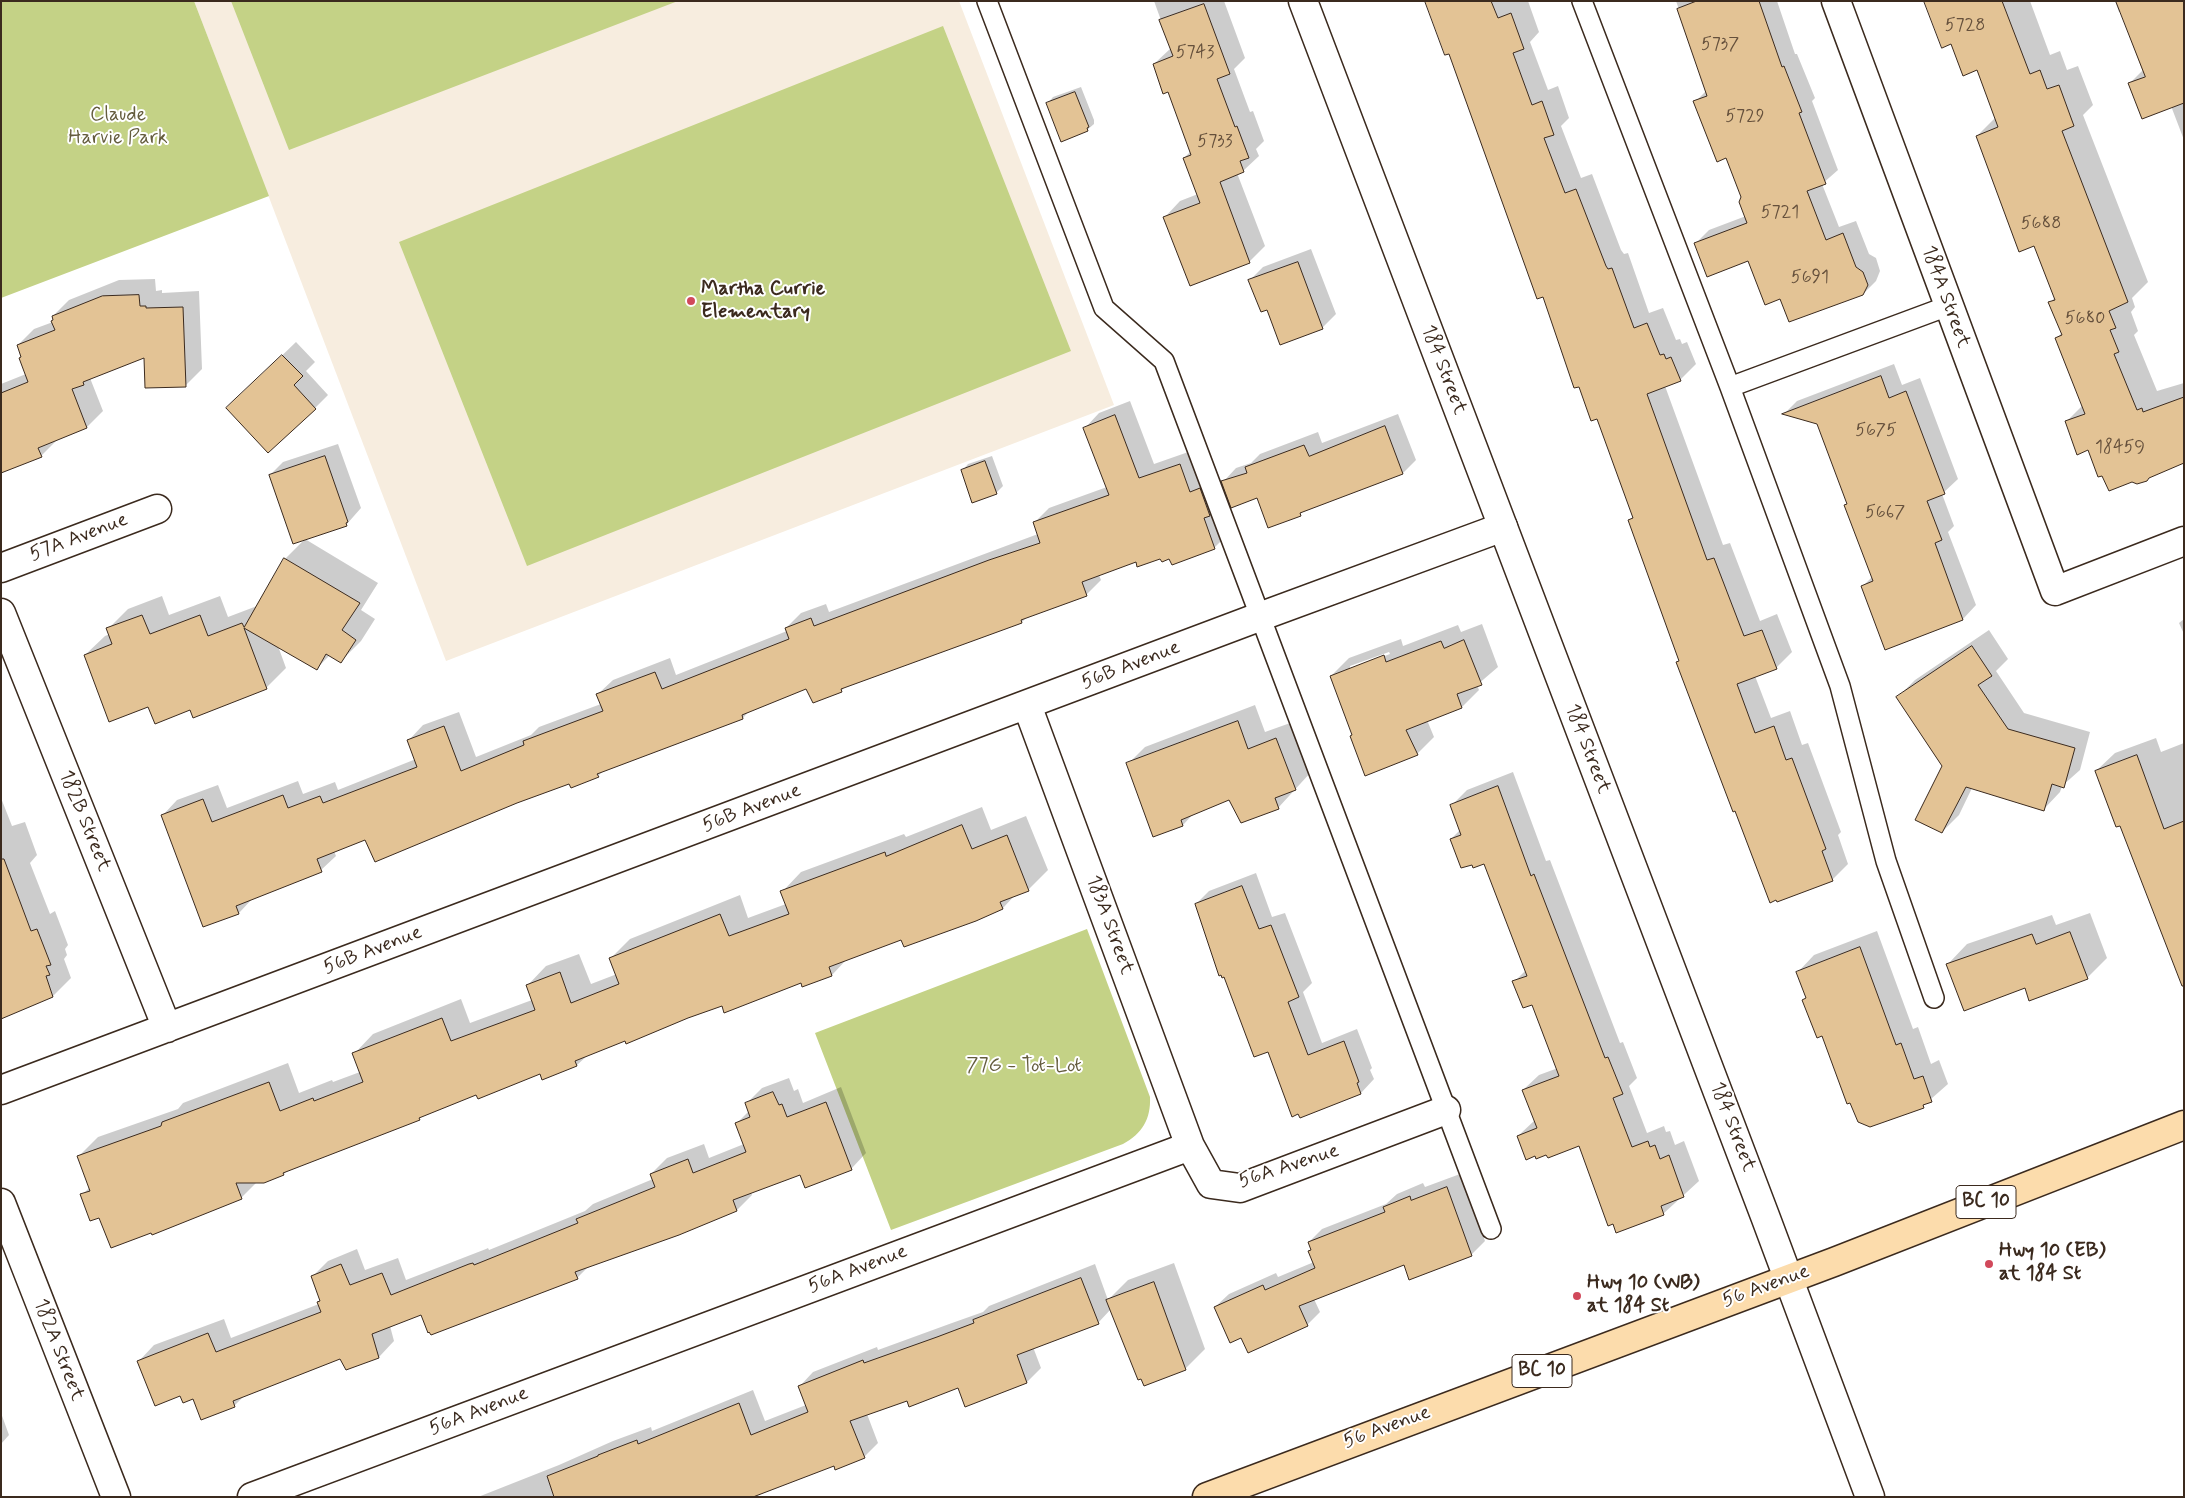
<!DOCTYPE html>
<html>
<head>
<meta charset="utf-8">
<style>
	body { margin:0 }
	#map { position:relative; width:2185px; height:1498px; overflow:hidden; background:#fff; font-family:Mynerve,sans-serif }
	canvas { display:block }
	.frame { position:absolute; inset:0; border:2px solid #3b2a1e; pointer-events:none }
</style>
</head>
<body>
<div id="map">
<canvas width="2185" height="1498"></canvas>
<div class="frame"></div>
</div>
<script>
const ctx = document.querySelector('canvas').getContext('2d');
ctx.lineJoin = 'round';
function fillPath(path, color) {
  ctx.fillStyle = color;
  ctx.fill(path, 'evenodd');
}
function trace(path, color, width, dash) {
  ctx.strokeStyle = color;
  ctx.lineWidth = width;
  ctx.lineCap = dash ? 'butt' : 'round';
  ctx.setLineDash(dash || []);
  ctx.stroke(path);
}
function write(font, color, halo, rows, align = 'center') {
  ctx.font = font + ' Mynerve,sans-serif';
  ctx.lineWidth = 4;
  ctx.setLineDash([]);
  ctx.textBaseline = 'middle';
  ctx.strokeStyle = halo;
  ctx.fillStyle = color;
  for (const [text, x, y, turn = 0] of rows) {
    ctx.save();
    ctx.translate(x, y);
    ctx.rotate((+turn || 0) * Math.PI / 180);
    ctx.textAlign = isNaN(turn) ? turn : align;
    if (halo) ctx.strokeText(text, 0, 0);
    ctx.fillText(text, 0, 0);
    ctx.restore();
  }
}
fillPath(new Path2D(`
	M194 1H959L1114 405 446 661Z`), '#f7eddf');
fillPath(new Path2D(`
	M1 1H194L269 196 1 298Z
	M231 1H678L289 150Z
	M943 26 1071 351 527 566 399 242Z
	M1087 929 1150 1097C1151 1119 1142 1134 1123 1144L891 1230 815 1033Z`), '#c4d286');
fillPath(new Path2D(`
	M1154 1H1224L1245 58 1234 69 1250 112 1253 111 1264 141 1256 149 1259 156 1243 171 1237 173 1265 246 1249 262 1165 217 1180 201 1198 194 1184 158 1191 151 1169 91 1154 64 1171 48Z
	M1427 1H1528L1539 32 1530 42 1548 90 1558 86 1569 118 1561 126 1581 178 1592 174 1621 250 1624 254 1628 253 1649 313 1663 308 1676 340 1680 339 1682 344 1687 342 1696 364 1680 380 1665 386 1723 545 1730 543 1760 621 1777 614 1792 652 1776 668 1755 676 1771 718 1790 711 1802 745 1808 743 1841 832 1838 835 1848 864 1832 880 1680 660 1629 520 1634 516 1598 417 1544 295 1450 52Z
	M1676 1H1777L1795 54H1797L1815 98 1812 101 1838 170 1822 184 1839 227 1856 221 1869 254 1876 258 1880 271 1876 281 1863 294 1781 297 1749 260 1696 243 1709 230 1746 216 1742 197 1726 157 1695 102 1707 90Z
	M1927 1H2030L2050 55 2060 51 2067 70 2078 66 2093 105 2083 115 2148 282 2132 298 2135 307 2131 312 2138 331 2134 335 2157 391 2184 383V454L2089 449 2066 422 2083 405 2056 338 2062 333 2050 303 2055 297 2035 245 1977 136 1996 117 1978 69 1952 43Z
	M2115 1H2184V140L2171 106 2130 83 2144 69 2122 11 2119 12Z
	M1081 87 1094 120V124L1087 130 1047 104 1053 97Z
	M1311 249 1336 314 1322 328 1268 308 1250 280 1263 267Z
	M155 279 156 291 162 290V293L199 291 202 369 185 386 145 356 90 378 103 411 87 427 57 440 41 456 1 465V384L26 374 18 345 34 329 53 322V316L69 300 119 280Z
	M296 342 315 362 306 371 328 395 315 408 241 395Z
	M1894 364 1902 385 1920 378 1958 479 1942 494 1954 526 1948 532 1976 605 1963 619 1886 648 1863 586 1873 576 1848 503 1818 423 1784 414 1797 401Z
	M1130 401 1154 464 1194 450 1229 533 1214 548 1170 558 1161 557 1136 561 1099 575 1101 580 1086 595 1028 616 1022 622 846 686 841 691 807 687 750 710 743 718 604 770 598 776 366 839 334 851 336 856 321 870 253 898 239 913 203 926 163 815 177 800 218 785 227 808 298 781 303 794 335 782 338 790 416 759 409 740 423 725 459 712 476 757 531 735 539 727 601 704 598 694 613 680 670 658 676 675 787 631 786 628 801 613 826 604 829 612 1038 534 1034 523 1049 508 1107 487 1085 428 1099 413Z
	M1398 414 1416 460 1403 473 1304 510 1300 514 1223 482 1236 468 1251 463 1260 454 1318 432 1322 443Z
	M338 444 361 508 346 525 270 475 283 462Z
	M992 456 1003 486 996 493 962 471 968 464Z
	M305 539 378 583 361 610 375 619 361 641 341 661 330 655 317 668 278 646 286 668 266 688 191 709 149 706 85 655 105 636 110 634 108 629 128 609 162 596 169 615 220 596 228 617 257 606 285 559Z
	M2184 619V634L2179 623Z
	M1482 624 1498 667 1477 685 1479 690 1462 707 1427 720 1434 737 1417 754 1353 734 1331 676 1349 658 1401 639 1403 646 1458 625 1461 632ZM1389 652 1390 654 1350 669V666Z
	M1989 630 2008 659 1996 671 2024 713 2090 732 2080 770 2062 786 2060 792 2044 809 1972 788 1959 815 1942 832 1944 766 1898 697 1915 680Z
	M1255 705 1265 732 1293 722 1312 771 1278 808 1230 798 1195 812 1183 825 1128 764 1145 747Z
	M2156 738 2161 752 2184 743V938L2121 824 2096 771 2115 753Z
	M1513 772 1546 861 1550 860 1620 1043 1623 1042 1637 1078 1629 1086 1647 1133 1664 1126 1666 1132 1670 1131 1675 1145 1684 1141 1699 1181 1663 1214 1580 1144 1547 1153 1518 1136 1535 1120 1523 1090 1539 1075 1558 1068 1533 1003 1514 982 1526 970 1485 863 1451 839 1460 830 1452 805 1467 790Z
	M1 798 12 826 25 822 37 855 30 863 50 914 55 911 68 945 65 949 67 955 64 959 71 978 53 996 1 1017Z
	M982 807 991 830 1026 816 1048 870 1029 889 1016 894 1003 908 902 938 847 959 832 975 803 986 802 982 723 1005 626 1040 588 1055 577 1065 543 1078 540 1072 477 1093 423 1115 419 1119 289 1169 284 1174 257 1182 241 1198 100 1216 82 1195 90 1187 78 1157 98 1137 178 1109 183 1103 288 1063 299 1093 332 1080 333 1082 360 1072 354 1054 373 1034 461 999 470 1023 532 1000 527 986 546 966 579 954 591 984 617 974 611 958 630 939 740 895 748 918 786 904 782 892 801 872 904 834 906 837Z
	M1256 873 1272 917 1285 913 1312 983 1303 992 1322 1043 1357 1029 1372 1068 1370 1070 1374 1079 1361 1093 1300 1116 1196 904 1209 891Z
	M2090 913 2107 958 2087 978 2026 987 1948 964 1967 944 2052 915 2056 925Z
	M1877 931 1913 1029 1918 1027 1931 1064 1939 1060 1948 1084 1923 1106 1823 1035 1804 1000 1807 996 1798 972 1814 955Z
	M789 1078 794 1091 798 1089 803 1103 841 1087 866 1153 851 1169 801 1173 751 1192 752 1195 737 1210 589 1266 577 1278 421 1314 390 1326 394 1341 379 1357 341 1358 246 1394 234 1406 180 1395 139 1361 154 1345 224 1319 231 1338 319 1304 321 1300 312 1277 328 1261 357 1249 365 1270 398 1258 406 1280 486 1249 488 1248 489 1250 585 1211 593 1204 653 1179 651 1174 667 1158 704 1144 709 1158 744 1144 736 1124 749 1111 746 1104 762 1088Z
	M1460 1174 1485 1241 1472 1254 1410 1278 1404 1263 1314 1299 1320 1312 1307 1325 1241 1336 1215 1307 1229 1294 1276 1273 1278 1277 1314 1262 1309 1242 1322 1229 1386 1204 1397 1194 1423 1183 1425 1187Z
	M1174 1263 1205 1349 1185 1369 1111 1309 1098 1323 1033 1347 1041 1368 1027 1382 966 1405 959 1387 908 1399 867 1414 878 1443 864 1457 834 1465 642 1497H478L559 1465 613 1441 651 1427 652 1431 753 1390 765 1421 806 1405 799 1387 813 1372 877 1347 878 1350 952 1323 983 1312 989 1306 1095 1264 1108 1300 1128 1280Z
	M1 1413 9 1435 1 1444Z`), '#0003');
const building = new Path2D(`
	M1425 1H1491L1498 18 1511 13 1524 49 1513 53 1532 105 1542 101 1554 135 1544 138 1565 193 1576 189 1606 266 1608 269 1612 268 1634 328 1647 323 1660 355 1664 354 1666 359 1671 357 1681 381 1647 394 1707 560 1714 558 1744 636 1762 630 1777 669 1737 684 1755 733 1774 726 1786 760 1792 758 1826 849 1822 851 1833 881 1777 902 1776 900 1770 903 1735 811 1733 812 1676 662 1679 661 1628 520 1633 518 1597 419 1591 421 1579 387 1574 388 1543 297 1537 299 1449 54 1445 55Z
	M1697 1H1759L1782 67 1784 66 1802 112 1799 113 1826 184 1807 191 1826 240 1843 233 1856 267 1863 272 1868 285 1863 295 1789 322 1780 299 1765 305 1748 261 1707 277 1694 243 1747 223 1739 202 1741 197 1726 158 1717 162 1693 101 1707 96 1677 9Z
	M1924 1H2002L2030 74 2040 70 2047 89 2059 85 2074 126 2062 131 2128 302 2109 311 2116 328 2110 330 2119 352 2114 354 2137 410 2142 408 2143 412 2184 397V463L2149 478 2147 481 2137 484 2132 482 2109 491 2102 476 2098 477 2088 450 2077 455 2065 421 2085 414 2055 338 2062 335 2048 302 2055 300 2034 246 2019 252 1976 136 1998 127 1977 70 1963 76 1951 44 1942 48Z
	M2116 1H2184V103L2142 119 2128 83 2145 77Z
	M1204 4 1230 74 1217 79 1235 127 1237 126 1249 158 1240 161 1244 172 1220 182 1250 263 1190 286 1163 217 1200 203 1183 158 1191 155 1168 92 1163 94 1153 64 1173 56 1159 20Z
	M1075 92 1089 127 1087 128 1088 131 1061 142 1046 103Z
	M1298 262 1323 329 1280 345 1267 310 1261 312 1248 280Z
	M139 295 140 306H146V308L183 307 186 387 145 388 144 358 83 382 84 385 72 389 87 428 38 448 42 457 1 473V393L28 382 19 358 21 357 17 345 55 330 51 321 53 320 52 316 102 296Z
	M282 355 303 376 294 385 316 409 268 453 226 408Z
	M1881 376 1889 398 1906 391 1945 494 1927 501 1942 540 1935 543 1963 620 1885 650 1861 586 1873 581 1844 505 1847 504 1817 424 1782 414Z
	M1115 415 1139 478 1180 464 1190 492 1200 488 1210 516 1204 518 1215 549 1172 565 1169 559 1162 562 1160 559 1137 567 1136 562 1082 582 1087 596 1021 620 1022 623 841 689 842 692 813 703 806 689 742 715 743 719 597 774 599 777 571 788 569 784 517 803 375 862 365 840 317 859 322 872 236 906 239 914 203 927 161 815 203 799 212 822 283 795 288 808 320 796 323 803 417 767 407 740 444 726 461 771 524 745 523 741 603 711 596 694 655 672 662 689 789 639 785 628 811 618 814 626 989 560 1040 543 1033 522 1109 495 1083 428Z
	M1385 426 1403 474 1300 513 1301 516 1268 528 1257 498 1231 508 1221 481 1247 473 1245 467 1304 445 1309 456Z
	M325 456 348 522 346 523 347 526 293 544 269 475Z
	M985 461 997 494 972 503 961 470Z
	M284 558 360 603 342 630 356 640 341 663 326 654 317 670 244 628 267 689 193 718 190 710 155 724 148 707 109 722 84 655 112 644 106 628 142 615 150 634 200 615 208 636 242 623 244 627Z
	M1464 640 1482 685 1457 694 1462 708 1406 730 1418 755 1365 776 1350 736 1352 735 1330 676 1384 655 1386 662 1441 641 1444 648Z
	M1972 646 1992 676 1978 685 2008 729 2075 748 2064 788 2052 784 2044 811 1966 787 1942 833 1915 820 1942 766 1896 697Z
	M1238 721 1248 749 1276 738 1296 790 1275 798 1279 809 1241 823 1229 800 1181 820 1183 826 1153 837 1126 763Z
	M2137 755 2164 829 2184 821V986H2182L2120 826 2116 827 2095 771Z
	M1498 786 1531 876 1534 874 1605 1058 1608 1057 1623 1094 1613 1098 1632 1147 1648 1141 1650 1147 1655 1145 1660 1159 1669 1155 1684 1197 1661 1206 1664 1215 1616 1233 1613 1224 1608 1226 1579 1146 1548 1158 1546 1155 1536 1159 1535 1156 1526 1160 1517 1136 1537 1128 1522 1090 1559 1076 1532 1005 1523 1008 1512 981 1527 976 1484 864 1473 868 1472 865 1461 868 1450 839 1461 835 1450 805Z
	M962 825 972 849 1007 835 1029 891 1000 902 1003 909 976 921 904 947 901 940 829 967 832 976 802 987 801 983 724 1013 722 1006 688 1018 626 1044 625 1041 575 1061 577 1066 542 1080 540 1074 478 1099 476 1095 419 1118 420 1120 283 1173 284 1175 264 1183H236L242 1199 152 1235 151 1233 111 1248 99 1218 90 1221 80 1194 90 1191 77 1156 161 1126 162 1122 269 1082 280 1111 313 1098 314 1101 363 1082 352 1053 442 1018 451 1041 535 1010 526 985 560 972 571 1003 619 984 609 958 720 914 729 936 789 914 780 891 885 852 886 856Z
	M1 859H4L31 931 37 929 51 965 46 966 50 975 46 976 53 997 1 1019Z
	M1242 886 1259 929 1271 925 1299 997 1288 1002 1308 1055 1344 1041 1359 1082 1357 1083 1361 1094 1300 1118 1298 1114 1292 1117 1268 1052 1254 1057 1224 977 1222 978 1221 975 1219 976 1195 904Z
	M2070 932 2088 979 2029 1001 2025 988 1964 1011 1946 964 2032 934 2036 944Z
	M1860 947 1896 1045 1901 1043 1914 1079 1923 1076 1932 1102 1923 1105 1924 1108 1870 1127 1858 1122 1850 1103 1847 1104 1822 1036 1817 1038 1802 1000 1806 998 1796 972Z
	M773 1092 779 1105 782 1104 787 1117 826 1102 852 1170 805 1188 800 1175 733 1200 737 1211 679 1235 575 1272 578 1279 431 1335 429 1332 428 1333 421 1315 372 1334 379 1358 346 1370 340 1359 233 1401 235 1407 201 1420 193 1399 183 1403 180 1396 155 1406 137 1361 208 1333 216 1352 321 1312 317 1302 320 1301 311 1276 341 1264 350 1285 382 1273 391 1295 469 1264 473 1263 474 1265 578 1223 576 1219 655 1187 650 1174 688 1159 693 1173 746 1152 735 1123 750 1117 745 1103Z
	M1447 1187 1472 1256 1409 1280 1404 1265 1299 1306 1308 1326 1248 1353 1241 1338 1230 1343 1214 1307 1263 1285 1265 1290 1315 1268 1308 1251 1311 1250 1308 1242 1385 1212 1383 1207 1410 1196 1411 1200Z
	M1081 1278 1099 1324 1017 1355 1027 1383 965 1407 958 1388 909 1407 907 1401 850 1421 865 1458 835 1470 834 1466 753 1497H554L547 1476 598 1456V1455L637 1440 638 1444 739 1403 751 1435 808 1412 798 1386 863 1360 864 1363 937 1337 974 1323 973 1320Z
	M1154 1282 1186 1370 1144 1386 1141 1379 1138 1380 1106 1300Z`);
fillPath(building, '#e3c395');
trace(building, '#3b2a1e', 1);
const lane = new Path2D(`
	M987 1 1104 308 1164 361 1491 1229
	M1582 1 1730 387 1840 686 1886 861 1934 998
	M1730 387 1948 306`);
const street = new Path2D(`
	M1836 1 2055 591 2184 541
	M1 568 157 509
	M1 613 167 1028
	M1027 705 1190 1146 1211 1184 1240 1188 1446 1110
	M1 1090 1259 617 1503 527
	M1 1203 116 1497
	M252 1497 1190 1146`);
const secondary = new Path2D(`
	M1303 1 1765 1216 1870 1497`);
const highway = new Path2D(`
	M1207 1497 1834 1262 2184 1125`);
trace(lane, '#3b2a1e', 22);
trace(street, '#3b2a1e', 31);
trace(secondary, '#3b2a1e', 31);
trace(highway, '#3b2a1e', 31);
trace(lane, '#fff', 19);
trace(street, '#fff', 28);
trace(secondary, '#fff', 28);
trace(highway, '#fcdcac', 28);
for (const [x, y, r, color] of [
	[691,301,5,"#d1495b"],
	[1989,1264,5,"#d1495b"],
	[1577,1296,5,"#d1495b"]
]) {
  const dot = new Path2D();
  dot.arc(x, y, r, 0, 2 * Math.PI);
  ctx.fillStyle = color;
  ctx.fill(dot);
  trace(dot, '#fff', 2);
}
write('18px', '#65503c', null, [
	["5728",1965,26],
	["5737",1720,45],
	["5743",1195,53],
	["5729",1745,117],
	["5733",1215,142],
	["5721",1780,213],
	["5688",2041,224],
	["5691",1810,278],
	["5680",2085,319],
	["5675",1876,431],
	["18459",2120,448],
	["5667",1885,513]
]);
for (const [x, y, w] of [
	[1986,1202,60],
	[1542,1371,60]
]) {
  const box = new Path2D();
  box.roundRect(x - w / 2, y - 16.5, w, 33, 4);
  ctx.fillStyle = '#fff';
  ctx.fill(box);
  trace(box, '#3b2a1e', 1);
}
write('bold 19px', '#3b2a1e', null, [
	["BC 10",1986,1202],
	["BC 10",1542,1371]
]);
write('20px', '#645c3d', '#fff', [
	["Claude",118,116],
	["Harvie Park",118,139],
	["77G - Tot-Lot",1024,1067]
]);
write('bold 20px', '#3b2a1e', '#fff', [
	["Martha Currie",701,290],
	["Elementary",701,313],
	["Hwy 10 (EB)",1999,1252],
	["at 184 St",1999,1275],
	["Hwy 10 (WB)",1587,1284],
	["at 184 St",1587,1307]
], 'left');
write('20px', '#3b2a1e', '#fff', [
	["184A Street",1945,297,70],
	["184 Street",1443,370,69],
	["57A Avenue",79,538,-21],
	["56B Avenue",1131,666,-21],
	["184 Street",1587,749,69],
	["56B Avenue",752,809,-21],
	["182B Street",84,821,68],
	["183A Street",1109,925,70],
	["56B Avenue",373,951,-21],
	["184 Street",1732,1127,69],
	["56A Avenue",1289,1167,-18],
	["56A Avenue",858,1270,-21],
	["56 Avenue",1766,1287,-20],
	["182A Street",58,1350,69],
	["56A Avenue",479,1412,-21],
	["56 Avenue",1387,1428,-20]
]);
</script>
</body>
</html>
